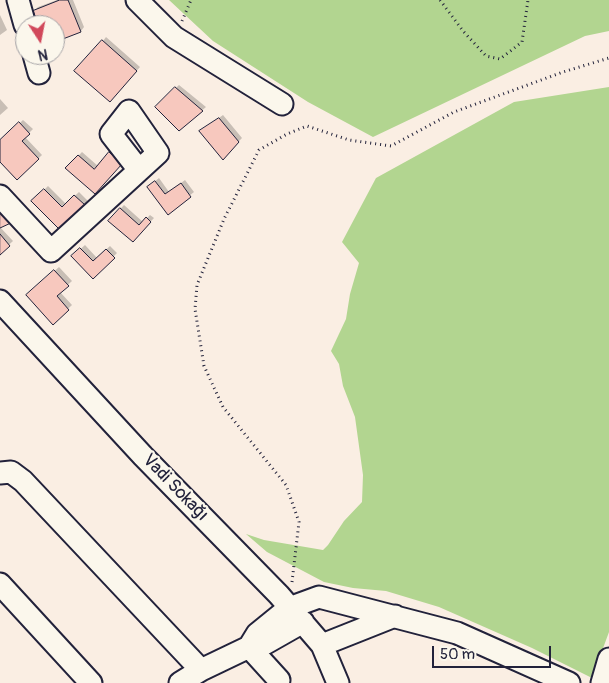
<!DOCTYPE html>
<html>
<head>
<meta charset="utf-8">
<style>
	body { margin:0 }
	#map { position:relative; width:609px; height:683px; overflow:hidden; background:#faeee3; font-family:Pangolin,sans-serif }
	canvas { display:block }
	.north { position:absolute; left:15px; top:15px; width:50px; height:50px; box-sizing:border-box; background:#fbf7ec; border:1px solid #a4a2a5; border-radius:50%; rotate:169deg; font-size:14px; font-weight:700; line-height:20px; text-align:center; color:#22223b }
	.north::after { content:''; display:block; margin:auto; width:18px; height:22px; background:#d1495b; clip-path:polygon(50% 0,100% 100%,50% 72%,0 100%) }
	.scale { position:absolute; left:432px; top:646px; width:119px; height:22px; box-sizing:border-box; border:2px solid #22223b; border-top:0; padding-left:6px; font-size:15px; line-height:18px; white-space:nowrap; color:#22223b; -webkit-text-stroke:4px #fbf7ec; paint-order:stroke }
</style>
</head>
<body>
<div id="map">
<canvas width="609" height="683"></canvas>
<div class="north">N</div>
<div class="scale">50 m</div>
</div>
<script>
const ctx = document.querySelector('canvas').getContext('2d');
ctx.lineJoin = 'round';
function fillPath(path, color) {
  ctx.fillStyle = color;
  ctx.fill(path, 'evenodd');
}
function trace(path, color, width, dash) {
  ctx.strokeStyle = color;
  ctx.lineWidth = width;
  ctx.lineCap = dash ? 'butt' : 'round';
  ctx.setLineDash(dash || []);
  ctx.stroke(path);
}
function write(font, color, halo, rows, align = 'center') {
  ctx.font = font + ' Pangolin,sans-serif';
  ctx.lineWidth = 4.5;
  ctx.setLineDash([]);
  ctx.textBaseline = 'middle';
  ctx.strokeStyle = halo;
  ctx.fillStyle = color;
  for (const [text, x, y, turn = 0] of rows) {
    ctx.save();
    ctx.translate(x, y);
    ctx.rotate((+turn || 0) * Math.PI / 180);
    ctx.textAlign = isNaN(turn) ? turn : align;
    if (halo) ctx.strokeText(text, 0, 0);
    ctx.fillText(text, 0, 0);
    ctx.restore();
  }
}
fillPath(new Path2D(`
	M169 0H609V31L585 36 373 137 308 102 213 41Z
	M609 87V632L592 678 532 648 439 607 386 591 353 588 324 582 267 552 246 534 264 540 323 550 328 545 344 521 362 502 363 475 355 417 343 386 339 364 331 351 346 319 350 294 359 263 342 242 376 178 514 102Z`), '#b2d590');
fillPath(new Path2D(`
	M57 0H73L84 27 81 31 55 41V25H40L34 11 38 7Z
	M0 15 7 30 0 35Z
	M106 37 140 67 113 97 103 41Z
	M179 85 206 107 180 129 156 107Z
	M0 99 8 108 0 115Z
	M223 115 242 138 223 158 205 128Z
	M23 120 33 129 25 137 42 155 17 179 0 160V142Z
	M113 150 124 159 98 189 67 168 82 152 98 166Z
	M159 178 169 192 185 180 194 192 168 213 148 187Z
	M48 186 66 204 79 192 88 201 60 228 33 201Z
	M124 205 143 222 150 215 154 218 133 241 110 220Z
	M0 209V227L13 241 0 253Z
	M85 245 97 258 110 246 117 253 93 277 73 256Z
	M59 267 72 281 60 292 72 305 53 323 28 295Z`), '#0003');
const building = new Path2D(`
	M60 0H68L81 32 55 42V25H39L33 11Z
	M102 40 137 71 110 102 74 71Z
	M175 87 203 111 179 131 155 107Z
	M219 118 239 142 223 160 199 131Z
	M19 122 30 134 22 141 39 159 17 180 0 162V140Z
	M109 152 122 164 95 194 65 168 78 155 94 169Z
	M155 181 165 194 181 183 191 197 168 215 147 187Z
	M44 189 62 207 74 195 85 205 60 230 31 201Z
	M0 208 13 222 0 228Z
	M120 208 139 225 146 217 151 222 133 242 108 221Z
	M0 234 10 246 0 255Z
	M80 248 93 261 106 249 115 258 93 279 71 256Z
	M54 270 69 286 57 296 69 310 53 325 26 295Z`);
fillPath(building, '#f7c8be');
trace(building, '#22223b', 1);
const minor = new Path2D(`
	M18 0 25 25
	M137 0 174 37 282 104
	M34 55 39 73
	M0 196 51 251 158 153 129 111 111 134 139 170
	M0 301 143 456 279 595 322 645 338 683
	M0 473 11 472 23 481 201 670
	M0 584 91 683
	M322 645 395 616
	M249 647 257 634 289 608 319 597 457 633 569 683
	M249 647 279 680
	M180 683 201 670 249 647 266 643 303 622
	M602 683 609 659`);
trace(minor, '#22223b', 25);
trace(new Path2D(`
	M440 0 463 31 486 56 500 59 522 42 528 0
	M182 21 191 0
	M292 582 299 522 286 485 223 407 204 366 195 309 197 285 224 219 259 150 287 134 307 126 349 140 391 146 454 112 563 72 609 58`), '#22223b', 3, [1, 4]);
trace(minor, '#fbf7ec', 21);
write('18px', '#22223b', '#fbf7ec', [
	["Vadi Sokağı",175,488,46]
]);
</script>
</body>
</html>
